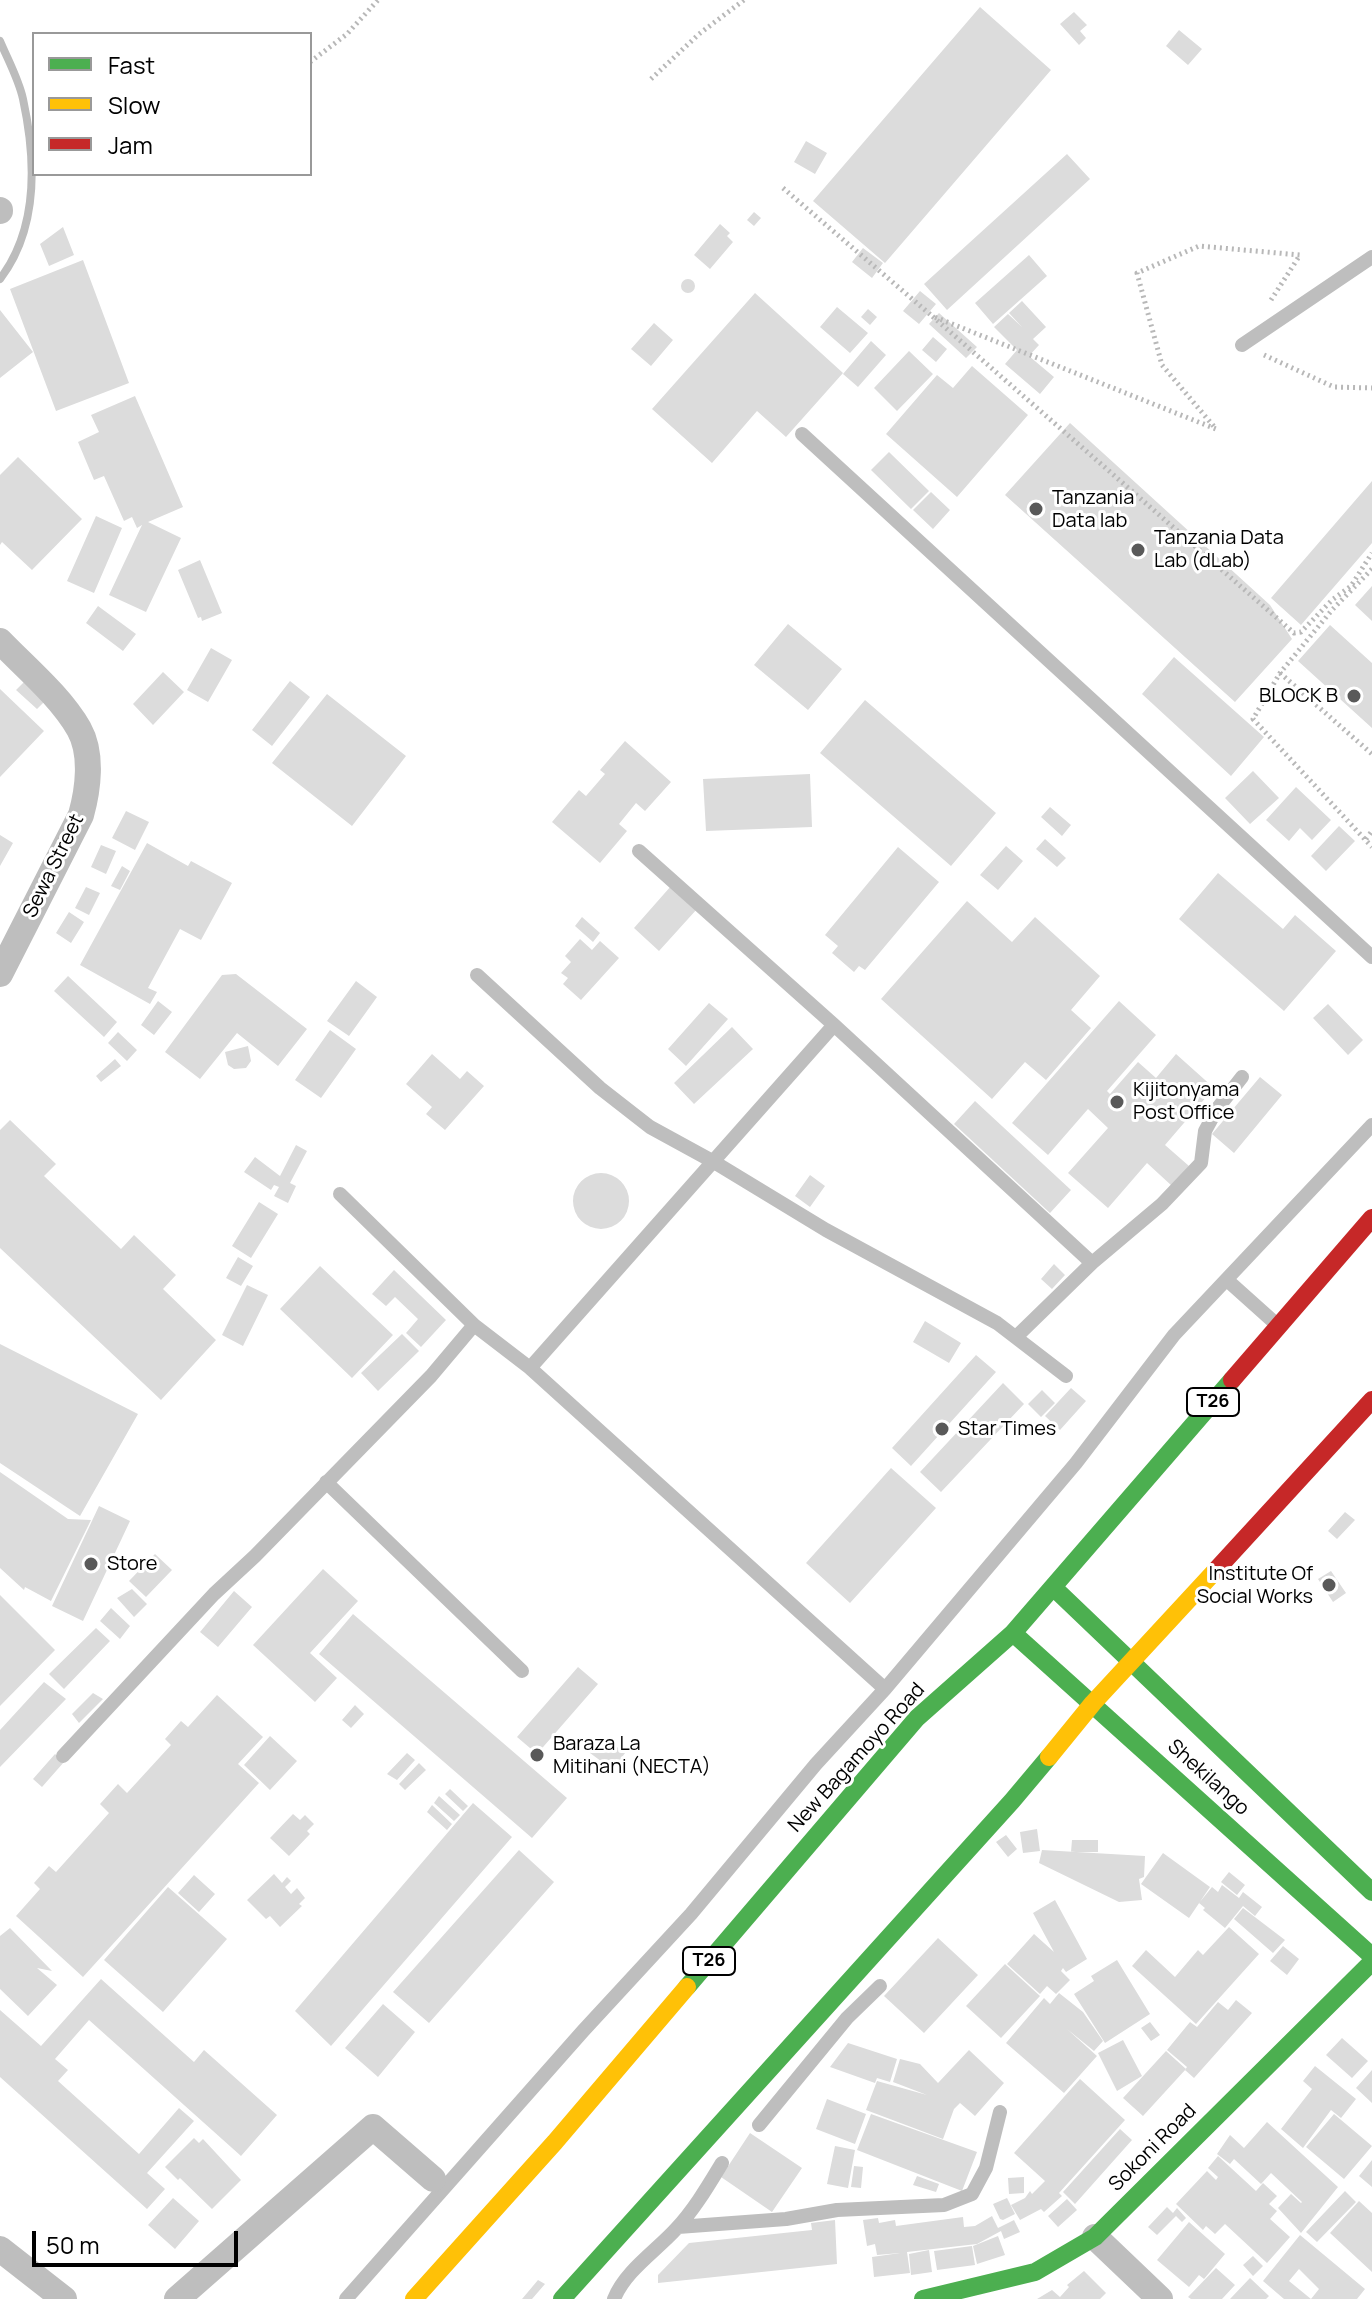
<!DOCTYPE html>
<html>
<head>
<meta charset="utf-8">
<style>
	body { margin:0 }
	#map { position:relative; width:1372px; height:2299px; overflow:hidden; background:#fff; font-family:Manrope,sans-serif }
	canvas { display:block }
	.legend { position:absolute; left:32px; top:32px; width:280px; height:144px; box-sizing:border-box; background:#fff; border:2px solid #999; margin:0; padding:10px 14px; list-style:none; font-size:24px; color:#000 }
	.legend li { display:flex; align-items:center; gap:16px; height:40px }
	.legend b { width:40px; border:2px solid #999 }
	.scale { position:absolute; left:32px; top:2231px; width:206px; height:36px; box-sizing:border-box; border:4px solid #000; border-top:0; padding-left:10px; font-size:24px; line-height:28px; white-space:nowrap; color:#000; -webkit-text-stroke:6px #fff; paint-order:stroke }
</style>
</head>
<body>
<div id="map">
<canvas width="1372" height="2299"></canvas>
<ul class="legend">
<li><b style="height:10px;background:#4caf50"></b>Fast</li>
<li><b style="height:10px;background:#ffc107"></b>Slow</li>
<li><b style="height:10px;background:#c62828"></b>Jam</li>
</ul>
<div class="scale">50 m</div>
</div>
<script>
const ctx = document.querySelector('canvas').getContext('2d');
ctx.lineJoin = 'round';
function trace(path, color, width, dash) {
  ctx.strokeStyle = color;
  ctx.lineWidth = width;
  ctx.lineCap = dash ? 'butt' : 'round';
  ctx.setLineDash(dash || []);
  ctx.stroke(path);
}
function fillPath(path, color) {
  ctx.fillStyle = color;
  ctx.fill(path, 'evenodd');
}
function write(font, color, halo, rows, align = 'center') {
  ctx.font = font + ' Manrope,sans-serif';
  ctx.lineWidth = 6;
  ctx.setLineDash([]);
  ctx.textBaseline = 'middle';
  ctx.strokeStyle = halo;
  ctx.fillStyle = color;
  for (const [text, x, y, turn = 0] of rows) {
    ctx.save();
    ctx.translate(x, y);
    ctx.rotate((+turn || 0) * Math.PI / 180);
    ctx.textAlign = isNaN(turn) ? turn : align;
    if (halo) ctx.strokeText(text, 0, 0);
    ctx.fillText(text, 0, 0);
    ctx.restore();
  }
}
trace(new Path2D(`
	M0 41C8 60 19 80 23 99 36 159 39 228 0 279`), '#bcbcbc', 8);
fillPath(new Path2D(`
	M980 7 1051 70 885 263 813 201Z
	M1074 12 1087 25 1080 31 1086 38 1079 45 1060 24Z
	M1179 30 1202 49 1188 65 1166 46Z
	M806 141 827 153 815 174 794 162Z
	M1067 154 1090 179 947 310 924 284Z
	M754 212 761 218 754 226 747 220Z
	M720 224 730 233 727 236 733 242 710 269 694 255Z
	M63 227 74 255 49 266 40 244Z
	M863 248 883 263 872 278 852 262Z
	M1029 255 1047 276 993 324 975 303Z
	M83 260 129 383 56 411 10 289Z
	M681 286a7 7 0 1 1 14 0a7 7 0 1 1-14 0Z
	M920 291 936 304 919 324 903 311Z
	M755 293 843 373 786 437 757 411 712 463 652 409Z
	M1022 301 1046 327 1033 339 1039 345 1029 356 1054 377 1040 394 1005 364 1017 350 994 327 1008 314 1022 327 1009 313Z
	M837 307 868 333 850 353 820 327Z
	M868 309 877 317 870 325 861 317Z
	M0 310 33 352 0 378Z
	M939 313 977 347 966 358 929 324Z
	M654 323 673 340 651 366 631 349Z
	M933 337 947 349 936 362 922 350Z
	M871 341 886 355 858 387 843 374Z
	M909 351 933 374 897 411 874 388Z
	M972 366 1028 415 957 497 886 434 937 375 953 388Z
	M135 396 183 507 148 522 181 538 146 612 109 595 142 525 137 528 132 517 124 521 104 476 94 480 78 442 99 432 91 415Z
	M1070 423 1270 605 1292 639 1235 702 1005 495Z
	M889 452 929 491 911 509 871 470Z
	M18 457 82 519 32 570 2 542 0 545V475Z
	M1372 481V543L1301 625 1271 598Z
	M931 492 950 510 933 529 913 510Z
	M96 516 122 528 94 593 67 581Z
	M200 560 222 613 202 621 201 617 198 618 178 570Z
	M1372 586V621L1355 605Z
	M98 606 136 634 123 651 86 623Z
	M788 624 842 669 808 710 754 665Z
	M1330 625 1372 663V728L1298 661Z
	M211 648 232 660 208 702 187 690Z
	M1174 657 1264 737 1231 776 1142 694Z
	M163 672 184 692 153 725 133 704Z
	M27 679 48 698 37 709 16 690Z
	M290 681 310 697 272 746 252 730Z
	M0 689 44 731 0 777Z
	M327 694 406 756 352 826 272 763Z
	M865 700 996 813 951 866 820 753Z
	M625 741 671 782 645 811 636 803 619 824 627 831 600 863 552 822 579 790 586 796 605 774 600 770Z
	M1253 771 1279 798 1250 824 1225 798Z
	M810 774 812 827 706 831 703 779Z
	M1296 787 1331 820 1312 840 1300 828 1289 841 1266 820Z
	M1050 807 1071 825 1062 836 1041 817Z
	M126 811 149 822 135 850 112 838Z
	M1339 826 1355 841 1326 871 1311 856Z
	M0 835 13 843 0 866Z
	M1045 839 1066 858 1057 867 1036 849Z
	M147 843 188 866 191 861 232 883 201 940 180 929 148 988 157 992 150 1004 80 965Z
	M101 845 116 851 106 874 91 867Z
	M1006 846 1023 861 998 890 980 875Z
	M898 847 939 882 865 970 859 966 854 972 832 953 838 946 825 935Z
	M122 866 130 871 120 890 111 886Z
	M1218 873 1283 929 1295 915 1336 951 1284 1011 1179 919Z
	M671 886 697 909 659 951 634 928Z
	M86 887 100 893 89 915 75 908Z
	M967 901 1012 942 1035 917 1100 976 1071 1010 1091 1028 1046 1080 1025 1062 992 1099 881 999Z
	M69 912 84 922 71 943 56 933Z
	M582 917 600 933 593 942 575 926Z
	M580 939 592 950 600 941 619 958 581 1000 563 984 568 978 561 973 571 962 565 956Z
	M236 974 307 1029 278 1066 237 1033 200 1079 165 1052 222 975Z
	M68 976 117 1022 104 1037 54 991Z
	M356 981 377 997 349 1036 327 1021Z
	M158 1001 172 1012 154 1035 141 1025Z
	M1119 1001 1156 1035 1107 1091 1110 1094 1138 1062 1156 1078 1176 1054 1214 1088 1165 1145 1189 1166 1172 1186 1147 1163 1108 1208 1068 1173 1108 1128 1088 1109 1048 1155 1012 1123Z
	M709 1003 728 1019 686 1066 668 1049Z
	M1328 1004 1363 1040 1348 1055 1313 1018Z
	M732 1027 753 1049 694 1104 674 1083Z
	M330 1030 356 1049 321 1098 295 1080Z
	M118 1032 137 1050 127 1061 108 1043Z
	M248 1046 251 1061 246 1068 234 1069 228 1065 225 1052Z
	M432 1054 460 1079 467 1071 484 1086 445 1130 426 1114 432 1107 406 1084Z
	M115 1059 121 1066 101 1082 96 1076Z
	M1260 1077 1282 1095 1234 1153 1212 1134Z
	M975 1101 1071 1190 1050 1213 954 1124Z
	M10 1120 56 1164 44 1176 121 1249 134 1235 176 1275 163 1289 216 1340 161 1400 0 1248V1130Z
	M296 1145 307 1151 290 1183 296 1186 288 1203 274 1196 279 1187 274 1185 271 1190 244 1172 255 1157 280 1176Z
	M573 1201a28 28 0 1 1 56 0a28 28 0 1 1-56 0Z
	M810 1175 825 1186 810 1207 795 1196Z
	M259 1202 278 1214 251 1258 232 1246Z
	M238 1257 253 1266 241 1286 226 1278Z
	M1054 1264 1065 1275 1052 1289 1041 1279Z
	M320 1266 393 1335 352 1378 280 1309Z
	M394 1270 446 1320 421 1347 406 1333 418 1319 395 1297 386 1306 372 1294Z
	M247 1285 268 1295 243 1346 222 1335Z
	M925 1321 961 1343 949 1363 913 1342Z
	M402 1334 419 1351 378 1391 361 1373Z
	M0 1344 138 1414 80 1516 0 1463Z
	M976 1355 996 1372 911 1466 892 1448Z
	M1003 1383 1024 1404 941 1492 920 1472Z
	M1071 1388 1086 1401 1060 1430 1045 1416Z
	M1042 1390 1055 1403 1041 1417 1028 1404Z
	M891 1468 936 1508 850 1603 806 1563Z
	M0 1472 68 1519 91 1520 51 1601 25 1587 24 1590 0 1568Z
	M99 1506 130 1521 83 1621 52 1606Z
	M1345 1512 1355 1520 1337 1539 1328 1531Z
	M155 1554 172 1570 146 1597 129 1581Z
	M323 1569 358 1601 310 1653 337 1678 315 1702 253 1645Z
	M1331 1571 1346 1593 1333 1602 1318 1579Z
	M132 1589 147 1604 134 1617 117 1598Z
	M234 1591 252 1607 218 1647 200 1632Z
	M0 1595 55 1650 0 1706Z
	M111 1608 130 1626 120 1639 100 1621Z
	M353 1614 567 1798 532 1838 319 1654Z
	M96 1628 110 1641 64 1689 49 1674Z
	M578 1667 598 1684 537 1754 517 1737Z
	M44 1682 66 1699 0 1767V1730Z
	M93 1693 103 1699 79 1723 72 1714Z
	M217 1695 263 1737 238 1764 259 1783 83 1977 16 1916 40 1889 34 1883 49 1866 56 1872 109 1813 100 1804 118 1784 127 1793 171 1745 165 1739 181 1721 188 1727Z
	M355 1705 364 1714 351 1728 342 1720Z
	M270 1736 297 1761 270 1790 244 1765Z
	M602 1736 625 1753 613 1770 590 1753Z
	M407 1753 415 1760 397 1780 387 1774Z
	M55 1754 64 1762 42 1787 33 1779Z
	M419 1763 426 1770 405 1790 399 1784Z
	M450 1789 468 1806 463 1811 445 1794Z
	M439 1796 460 1815 454 1821 434 1803Z
	M473 1803 512 1837 331 2046 295 2011Z
	M432 1805 452 1824 447 1830 427 1812Z
	M293 1814 300 1820 305 1815 314 1824 307 1831 310 1834 289 1856 270 1838Z
	M1037 1829 1040 1851 1023 1853 1020 1832Z
	M1006 1835 1017 1849 1008 1857 996 1842Z
	M1072 1840H1098V1852H1071Z
	M519 1850 554 1882 429 2023 393 1992Z
	M1042 1850 1145 1856 1144 1877 1139 1879 1142 1900 1119 1902 1039 1863Z
	M1163 1853 1210 1887 1189 1918 1141 1884Z
	M1229 1872 1245 1885 1237 1895 1221 1882Z
	M274 1874 282 1883 287 1877 291 1881 285 1887 291 1894 297 1888 305 1898 299 1904 302 1906 280 1927 270 1916 266 1919 247 1900Z
	M194 1875 215 1894 199 1912 178 1893Z
	M1222 1885 1239 1898 1243 1892 1262 1907 1255 1916 1243 1906 1225 1928 1203 1910 1205 1908 1199 1903 1212 1887 1218 1892Z
	M168 1887 227 1939 163 2012 104 1960Z
	M1055 1900 1087 1959 1066 1972 1063 1968 1061 1971 1070 1980 1056 1994 1047 1986 1040 1994 1007 1964 1034 1934 1054 1952 1033 1913Z
	M1243 1908 1285 1940 1273 1953 1234 1919Z
	M1229 1927 1259 1954 1196 2024 1132 1966 1146 1950 1175 1977 1198 1950 1203 1955Z
	M10 1928 52 1971 37 1968 57 1985 28 2016 0 1989V1936Z
	M938 1938 978 1975 924 2033 884 1996Z
	M1283 1946 1299 1959 1287 1975 1270 1961Z
	M1117 1960 1150 2014 1105 2043 1074 1994 1094 1981 1091 1976Z
	M1005 1964 1040 1996 1001 2038 966 2006Z
	M101 1979 194 2062 204 2050 277 2115 241 2156 89 2020 55 2059 68 2070 58 2081 139 2154 179 2108 194 2121 147 2173 165 2189 147 2209 0 2077V2010L41 2046Z
	M1059 1993 1083 2012 1103 2041 1094 2051 1067 2029 1097 2056 1064 2093 1006 2043 1044 1998 1050 2004Z
	M1236 2000 1252 2013 1194 2078 1185 2070 1187 2067 1167 2050 1190 2022 1197 2027 1218 2002 1228 2010Z
	M383 2004 415 2032 378 2077 345 2048Z
	M1150 2022 1160 2035 1151 2041 1141 2028Z
	M1342 2038 1368 2061 1352 2078 1326 2055Z
	M1123 2040 1142 2076 1117 2091 1098 2053Z
	M848 2043 897 2059 890 2082 877 2078 875 2083 830 2067Z
	M969 2050 1004 2083 975 2116 960 2103 954 2109 943 2139 866 2110 877 2081 927 2095 893 2082 900 2059 920 2064 938 2083Z
	M1166 2051 1186 2069 1143 2116 1123 2098Z
	M1315 2066 1356 2099 1341 2118 1331 2110 1303 2148 1281 2129 1312 2089 1303 2081Z
	M1372 2070V2103L1356 2088Z
	M1080 2079 1125 2120 1059 2193 1062 2196 1044 2212 1041 2209 1020 2220 1011 2205 1025 2198 1030 2191 1032 2194 1045 2181 1014 2153Z
	M827 2099 866 2114 855 2144 816 2129Z
	M871 2114 977 2152 962 2191 857 2150Z
	M1334 2114 1372 2146 1344 2179 1306 2147Z
	M1267 2122 1338 2187 1301 2233 1278 2208 1291 2194 1301 2203 1302 2202 1271 2173 1261 2184 1234 2159 1230 2164 1217 2154 1230 2135 1244 2148Z
	M1120 2129 1132 2140 1075 2204 1063 2192Z
	M750 2133 802 2168 772 2212 721 2177Z
	M194 2138 199 2143 203 2139 241 2180 212 2209 180 2178 178 2180 165 2167Z
	M835 2146 855 2150 848 2188 827 2184Z
	M1218 2156 1256 2191 1263 2183 1277 2196 1269 2204 1277 2211 1270 2219 1290 2237 1267 2263 1225 2224 1215 2234 1206 2226 1203 2230 1176 2204 1207 2171 1216 2180 1218 2177 1208 2168Z
	M1372 2160V2187L1359 2176Z
	M854 2166 863 2167 861 2188 851 2187Z
	M917 2176 939 2184 936 2192 913 2185Z
	M1024 2177V2193L1009 2194 1008 2178Z
	M1345 2191 1356 2202 1317 2242 1306 2232Z
	M173 2198 199 2221 175 2249 148 2225Z
	M1007 2198 1015 2214 1003 2220 1000 2219 993 2204Z
	M1067 2199 1077 2210 1058 2227 1048 2216Z
	M1359 2201 1372 2213V2272L1330 2233Z
	M1167 2207 1173 2213 1177 2208 1186 2218 1182 2222 1176 2216 1157 2235 1148 2227Z
	M992 2216 998 2228 1014 2220 1020 2232 1004 2239 1001 2231 977 2244 907 2252 910 2273 874 2277 872 2257 900 2253 877 2255 875 2244 867 2246 863 2220 878 2218 879 2223 895 2220 896 2226 963 2217 964 2227 975 2226Z
	M835 2220 837 2264 658 2283V2275L689 2243 812 2230 811 2223Z
	M1189 2222 1225 2254 1204 2279 1199 2275 1189 2287 1157 2260Z
	M1300 2235 1365 2289 1357 2299H1284L1263 2281ZM1299 2269 1319 2289 1311 2299 1289 2281Z
	M998 2236 1005 2255 977 2264 973 2246Z
	M972 2246 975 2265 937 2270 934 2251Z
	M929 2250 932 2272 911 2275 909 2254Z
	M1253 2256 1263 2266 1253 2276 1243 2265Z
	M1216 2268 1235 2285 1222 2299H1191L1188 2297Z
	M1084 2271 1106 2293 1100 2299H1037L1052 2290 1060 2297 1069 2287 1067 2285Z
	M1250 2278 1269 2296 1266 2299H1230Z
	M538 2280 545 2284 532 2299H522Z`), '#dcdcdc');
trace(new Path2D(`
	M310 62 347 34 378 0
	M651 79 699 34 744 0
	M783 188 932 316
	M1271 300 1300 255 1199 246 1137 273 1162 365 1216 429 932 316 1294 633 1301 632 1332 600 1351 586 1372 553
	M1264 355 1334 387 1372 388
	M1372 569 1332 610 1280 673 1253 719 1372 847
	M1280 673 1372 754
	M1366 839 1372 831`), '#b8b8b8', 5, [2, 4]);
trace(new Path2D(`
	M1242 345 1372 257
	M802 434 1372 957
	M639 851 834 1025 1092 1263
	M477 975 600 1088 650 1127 714 1162 826 1230 997 1323 1066 1376
	M340 1194 474 1325 530 1368 885 1689
	M1227 1280 1275 1323
	M1016 1337 1092 1263 1162 1204 1201 1163 1205 1131 1217 1109 1242 1077
	M530 1368 834 1025
	M326 1482 522 1671
	M63 1756 214 1594 255 1556 431 1376 474 1325
	M759 2125 847 2018 880 1986
	M678 2227 786 2219 837 2210 944 2205 972 2194 986 2168 1000 2112
	M346 2299 583 2031 691 1914 816 1764 885 1689 1076 1463 1174 1335 1372 1125
	M614 2299C625 2271 656 2251 676 2229 694 2210 708 2186 722 2163`), '#bebebe', 14);
trace(new Path2D(`
	M0 210V211
	M0 641C26 668 60 696 79 729 93 754 88 790 81 815L0 974
	M1095 2237 1160 2299
	M0 2249 64 2299
	M177 2299 373 2127 433 2179`), '#bebebe', 26);
trace(new Path2D(`
	M1053 1587 1372 1892
	M1013 1633 1372 1956
	M687 1987 917 1718 1013 1633 1232 1380
	M562 2299 1012 1801 1049 1757
	M923 2299 1035 2272 1095 2237 1372 1962`), '#4caf50', 18);
trace(new Path2D(`
	M1049 1757 1093 1703 1216 1570
	M414 2299 555 2142 687 1987`), '#ffc107', 18);
trace(new Path2D(`
	M1232 1380 1372 1218
	M1216 1570 1372 1400`), '#c62828', 18);
for (const [x, y, r, color] of [
	[1036,509,8,"#595959"],
	[1138,550,8,"#595959"],
	[1354,696,8,"#595959"],
	[1117,1102,8,"#595959"],
	[942,1429,8,"#595959"],
	[91,1564,8,"#595959"],
	[1329,1585,8,"#595959"],
	[537,1755,8,"#595959"]
]) {
  const dot = new Path2D();
  dot.arc(x, y, r, 0, 2 * Math.PI);
  ctx.fillStyle = color;
  ctx.fill(dot);
  trace(dot, '#fff', 3);
}
for (const [x, y, w] of [
	[1213,1402,52],
	[709,1961,52]
]) {
  const box = new Path2D();
  box.roundRect(x - w / 2, y - 14, w, 28, 6);
  ctx.fillStyle = '#fff';
  ctx.fill(box);
  trace(box, '#000', 2);
}
write('bold 18px', '#000', null, [
	["T26",1213,1402],
	["T26",709,1961]
]);
write('20px', '#000', '#fff', [
	["Tanzania",1052,498],
	["Data lab",1052,521],
	["Tanzania Data",1154,538],
	["Lab (dLab)",1154,561],
	["BLOCK B",1338,696,"right"],
	["Kijitonyama",1133,1090],
	["Post Office",1133,1113],
	["Star Times",958,1429],
	["Store",107,1564],
	["Institute Of",1313,1574,"right"],
	["Social Works",1313,1597,"right"],
	["Baraza La",553,1744],
	["Mitihani (NECTA)",553,1767]
], 'left');
write('20px', '#000', '#fff', [
	["Sewa Street",54,866,-64],
	["New Bagamoyo Road",857,1758,-48],
	["Shekilango",1208,1778,42],
	["Sokoni Road",1153,2148,-45]
]);
</script>
</body>
</html>
